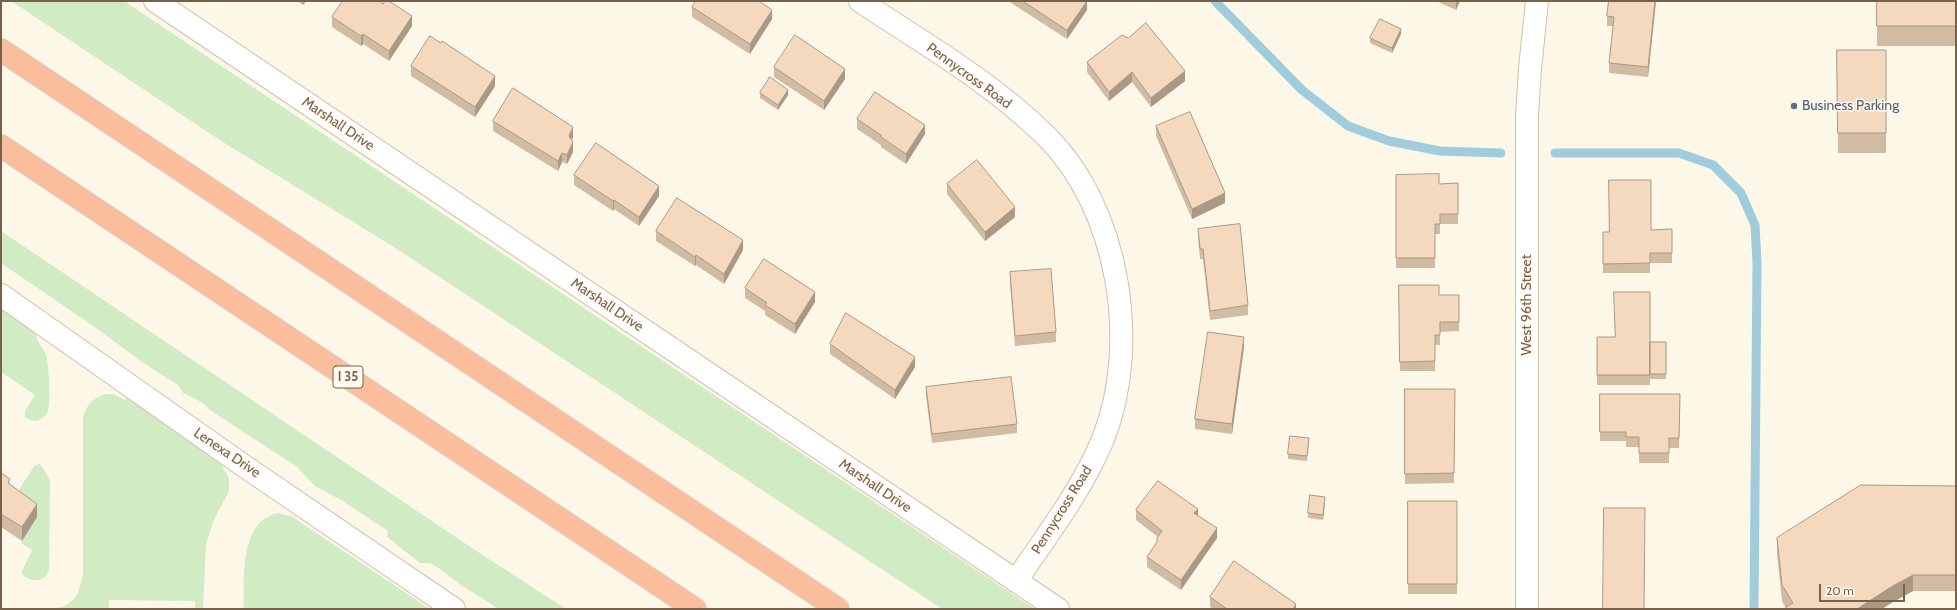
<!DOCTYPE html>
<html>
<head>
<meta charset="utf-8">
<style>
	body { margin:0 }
	#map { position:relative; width:1957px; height:610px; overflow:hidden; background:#fdf7e8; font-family:Cabin,sans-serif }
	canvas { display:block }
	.frame { position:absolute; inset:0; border:2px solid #79604a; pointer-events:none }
	.scale { position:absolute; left:1819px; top:584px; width:86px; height:18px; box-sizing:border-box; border:2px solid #79604a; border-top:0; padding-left:5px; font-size:12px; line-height:14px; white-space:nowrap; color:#79604a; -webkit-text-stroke:3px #fffaef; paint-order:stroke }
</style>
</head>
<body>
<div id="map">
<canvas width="1957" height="610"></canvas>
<div class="frame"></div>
<div class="scale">20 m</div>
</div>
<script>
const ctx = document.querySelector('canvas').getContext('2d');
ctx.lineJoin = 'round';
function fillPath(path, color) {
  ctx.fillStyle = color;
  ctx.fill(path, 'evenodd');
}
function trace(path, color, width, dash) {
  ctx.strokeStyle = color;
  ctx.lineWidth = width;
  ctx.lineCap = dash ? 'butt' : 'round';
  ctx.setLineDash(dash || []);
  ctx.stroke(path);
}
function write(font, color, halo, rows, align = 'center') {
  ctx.font = font + ' Cabin,sans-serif';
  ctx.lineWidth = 3;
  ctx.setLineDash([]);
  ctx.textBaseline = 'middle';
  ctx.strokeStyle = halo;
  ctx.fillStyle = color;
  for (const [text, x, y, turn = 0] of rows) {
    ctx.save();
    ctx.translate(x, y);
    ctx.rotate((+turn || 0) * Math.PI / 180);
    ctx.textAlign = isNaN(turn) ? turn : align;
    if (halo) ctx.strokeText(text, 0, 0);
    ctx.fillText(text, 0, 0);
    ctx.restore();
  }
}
fillPath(new Path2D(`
	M11 1H124L1035 609H942L397 249 218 139Z
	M1 231 475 550 566 609H499L461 585 440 569 430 563H420L387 537 388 531 341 500 315 486 297 467 210 410 203 403 183 393 178 385 145 364 96 328 1 263Z
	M1 309 36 333C35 341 44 348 46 355 49 365 51 402 48 411 46 415 44 418 39 420 34 422 30 420 25 417V411L35 395 1 372Z
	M106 394H113L125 400 129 397 221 464 229 478V491L213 522 206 544 203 609H195V601L109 600V609H55C76 603 78 596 83 574V417C87 404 93 398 106 394Z
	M40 464 48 476 50 482 49 570C45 583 31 583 22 574V571L32 550 21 543 37 517 12 500 35 465Z
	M277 513 291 516 430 609H244C244 579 239 523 277 513Z`), '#d1ecc5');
trace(new Path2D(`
	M1215 1 1302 90 1348 126 1389 141 1440 151 1501 153
	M1555 153H1679L1713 165 1741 193 1755 225 1757 263 1754 609`), '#a0ccdb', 9);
const street = new Path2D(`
	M860 1C923 43 990 81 1045 135 1119 207 1141 344 1103 439 1082 490 1047 535 1016 581
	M1 295 247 468 454 609
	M1527 609V115L1530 69 1537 1`);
const secondary = new Path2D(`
	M155 1 1058 609`);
const highway = new Path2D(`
	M1 50 838 609
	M1 146 695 609`);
trace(street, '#d0c0ac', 24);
trace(secondary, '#d3c1aa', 24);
trace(highway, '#dcd6d0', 24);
trace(street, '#fff', 22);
trace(secondary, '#fff', 22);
trace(highway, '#fabe9c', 22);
fillPath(new Path2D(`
	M297 1H306L303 5Z
	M1008 1H1087V10L1067 39Z
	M1436 1H1460L1456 10Z
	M1609 1H1656L1648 77 1609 73V63L1613 26H1607V16Z
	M1877 1H1956V46H1877Z
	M692 7 772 19 750 54 692 17Z
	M332 17 412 26 389 61 363 44 361 46 332 27Z
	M1401 34 1392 53 1370 43V38Z
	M1837 50H1886V153H1838Z
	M1087 62 1185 81 1151 107 1132 82 1109 101 1087 72Z
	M411 66 495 86 475 117 411 76Z
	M774 67 845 79 824 110 774 77Z
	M760 93 788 95 778 110 760 98Z
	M857 119 925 134 906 164 881 147V145L857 129Z
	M493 121 573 137 572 140 573 152 567 164 562 162 558 171 493 131Z
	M1156 126 1225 203 1192 219 1156 136Z
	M574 175 659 196 639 226 614 209 613 211 574 185Z
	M1396 175 1439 184 1458 183V224H1440V234H1435V268H1396Z
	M947 184 1015 217 985 241 947 194Z
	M1198 229 1248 305V315L1210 320 1203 259H1200L1198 238Z
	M1672 229V263H1650V273H1603V232Z
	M656 231 743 250 724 284 696 265 695 266 656 241Z
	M1010 272 1056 332V342L1015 346 1010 282Z
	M1399 285 1439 295H1459V331L1440 332V345H1435V371H1400Z
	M745 288 815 302 795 334 765 315V311L745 298Z
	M1597 337 1650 342H1666V379H1650V385H1597Z
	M830 344 915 367 895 399 830 354Z
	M1244 347 1232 434 1195 429V419Z
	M926 387 1017 424V433L932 443 926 396Z
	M1405 389H1455L1454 483 1405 484Z
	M1600 394H1680L1679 448H1669V463H1639V447H1626V441H1600Z
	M1309 443 1307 461 1288 459V454Z
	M1 473 37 517 22 541 1 527Z
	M1956 486V591H1913L1891 603 1882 609H1786L1782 601 1777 554V538Z
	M1408 501H1457V594H1408Z
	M1325 502 1323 520 1308 518V513Z
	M1136 510 1198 516 1217 538 1181 590 1147 567V557L1157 543V538L1158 537 1136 520Z
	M1210 597 1296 609H1213L1210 607Z`), '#d2bba3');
fillPath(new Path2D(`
	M303 1H306L303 5Z
	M1087 1V10L1067 39V30Z
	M1456 1H1460L1456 10Z
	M1655 1H1656L1648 77V67Z
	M772 10V19L750 54V44Z
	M412 16V26L389 61V51Z
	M1401 29V34L1392 53V48Z
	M363 34V44L361 46V36Z
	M845 69V79L824 110V101Z
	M1185 71V81L1151 107V98Z
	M1132 72V82L1109 101V92Z
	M495 76V86L475 117V107Z
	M788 90V95L778 110V105Z
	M925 125V134L906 164V154Z
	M573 127V137L569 146V136Z
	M573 142V152L567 164V155Z
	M562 153V162L558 171V161Z
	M659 186V196L639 226V217Z
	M1225 193V203L1192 219V209Z
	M614 200V209L613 211V201Z
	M1015 207V217L985 241V232Z
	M743 240V250L724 284V274Z
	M696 255V265L695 266V257Z
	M815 292V302L795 334V324Z
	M1244 337V347L1232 434V424Z
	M915 357V367L895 399V390Z
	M1325 497V502L1323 520V515Z
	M37 504V517L22 541V527Z
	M1198 509V518L1194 513Z
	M1217 528V538L1181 590V580Z
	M1913 575V591L1891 603 1882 609H1857L1891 587Z
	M1296 604V609H1293Z`), '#ab9885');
const building = new Path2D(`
	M343 1H379L383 4 385 1H389L412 16 389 51 363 34 361 36 332 17Z
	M696 1H759L772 10 750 44 692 7Z
	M1023 1H1087L1067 30Z
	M1609 1H1655L1648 67 1609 63 1614 17 1607 16Z
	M1877 1H1956V26H1877Z
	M1380 19 1401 29 1392 48 1370 38Z
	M1146 23 1185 71 1151 98 1132 72 1109 92 1087 62 1122 35 1128 38Z
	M795 35 845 69 824 101 774 67Z
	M430 36 441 43 442 41 495 76 475 107 411 66Z
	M1837 50H1886V133H1838Z
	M770 77 788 90 778 105 760 93Z
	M513 88 573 127 569 136 573 142 567 155 562 153 558 161 493 121Z
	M875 92 925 125 906 154 881 137V135L857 119Z
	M1190 112 1225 193 1192 209 1156 126Z
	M596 143 659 186 639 217 614 200 613 201 574 175Z
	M977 160 1015 207 985 232 947 184Z
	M1439 174V184L1458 183V214H1440V224H1435V258H1396V175Z
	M1609 180H1651V230L1672 229V253H1650V263L1603 264V232H1609Z
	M677 198 743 240 724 274 696 255 695 257 656 231Z
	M1240 224 1248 305 1210 311 1203 249H1200L1198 229Z
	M764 259 815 292 795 324 765 305 767 303 745 288Z
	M1051 269 1056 332 1015 336 1010 272Z
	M1399 285H1439V295H1459V322H1440V335H1435V361L1400 362Z
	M1614 292H1650V375H1597V337H1615Z
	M846 313 915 357 895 390 830 344Z
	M1208 332 1244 337 1232 424 1195 419Z
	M1650 342H1666V374H1650Z
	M1011 377 1017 424 932 434 926 387Z
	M1405 389H1455L1454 473 1405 474Z
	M1600 394H1680L1679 438H1669V453H1639V437H1626V432H1600Z
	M1290 436 1309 438 1307 456 1288 454Z
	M1 473 10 479 8 483 37 504 22 527 1 514Z
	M1158 481 1198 509 1194 513 1217 528 1181 580 1147 557 1157 542V538L1162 531 1136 510Z
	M1861 485 1956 486V575H1913L1891 587 1857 609H1788L1786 607 1793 603 1782 585 1777 538Z
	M1310 495 1325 497 1323 515 1308 513Z
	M1408 501H1457V584H1408Z
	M1604 508H1645L1644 609H1603Z
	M1234 561 1296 604 1293 609H1227L1210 597Z`);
fillPath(building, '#f4d9be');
trace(building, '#ab9885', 1);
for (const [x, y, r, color] of [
	[1794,106,4,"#5c6f8a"]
]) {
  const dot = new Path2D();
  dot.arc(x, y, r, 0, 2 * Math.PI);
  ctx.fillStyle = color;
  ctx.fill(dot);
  trace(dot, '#fffaef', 1.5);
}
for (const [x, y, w] of [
	[348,377,30]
]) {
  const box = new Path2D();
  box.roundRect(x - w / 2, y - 11, w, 22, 3);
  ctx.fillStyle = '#fffaef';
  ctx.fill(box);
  trace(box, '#79604a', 1);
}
write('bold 13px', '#79604a', null, [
	["I 35",348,377]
]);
write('14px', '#79604a', '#fffaef', [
	["Pennycross Road",969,76,36],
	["Marshall Drive",338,124,34],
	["Marshall Drive",607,305,34],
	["West 96th Street",1527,305,-90],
	["Lenexa Drive",227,453,34],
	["Marshall Drive",875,486,34],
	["Pennycross Road",1062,510,-58]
]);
write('14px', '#4e5e75', '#fffaef', [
	["Business Parking",1802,106]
], 'left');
</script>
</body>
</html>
